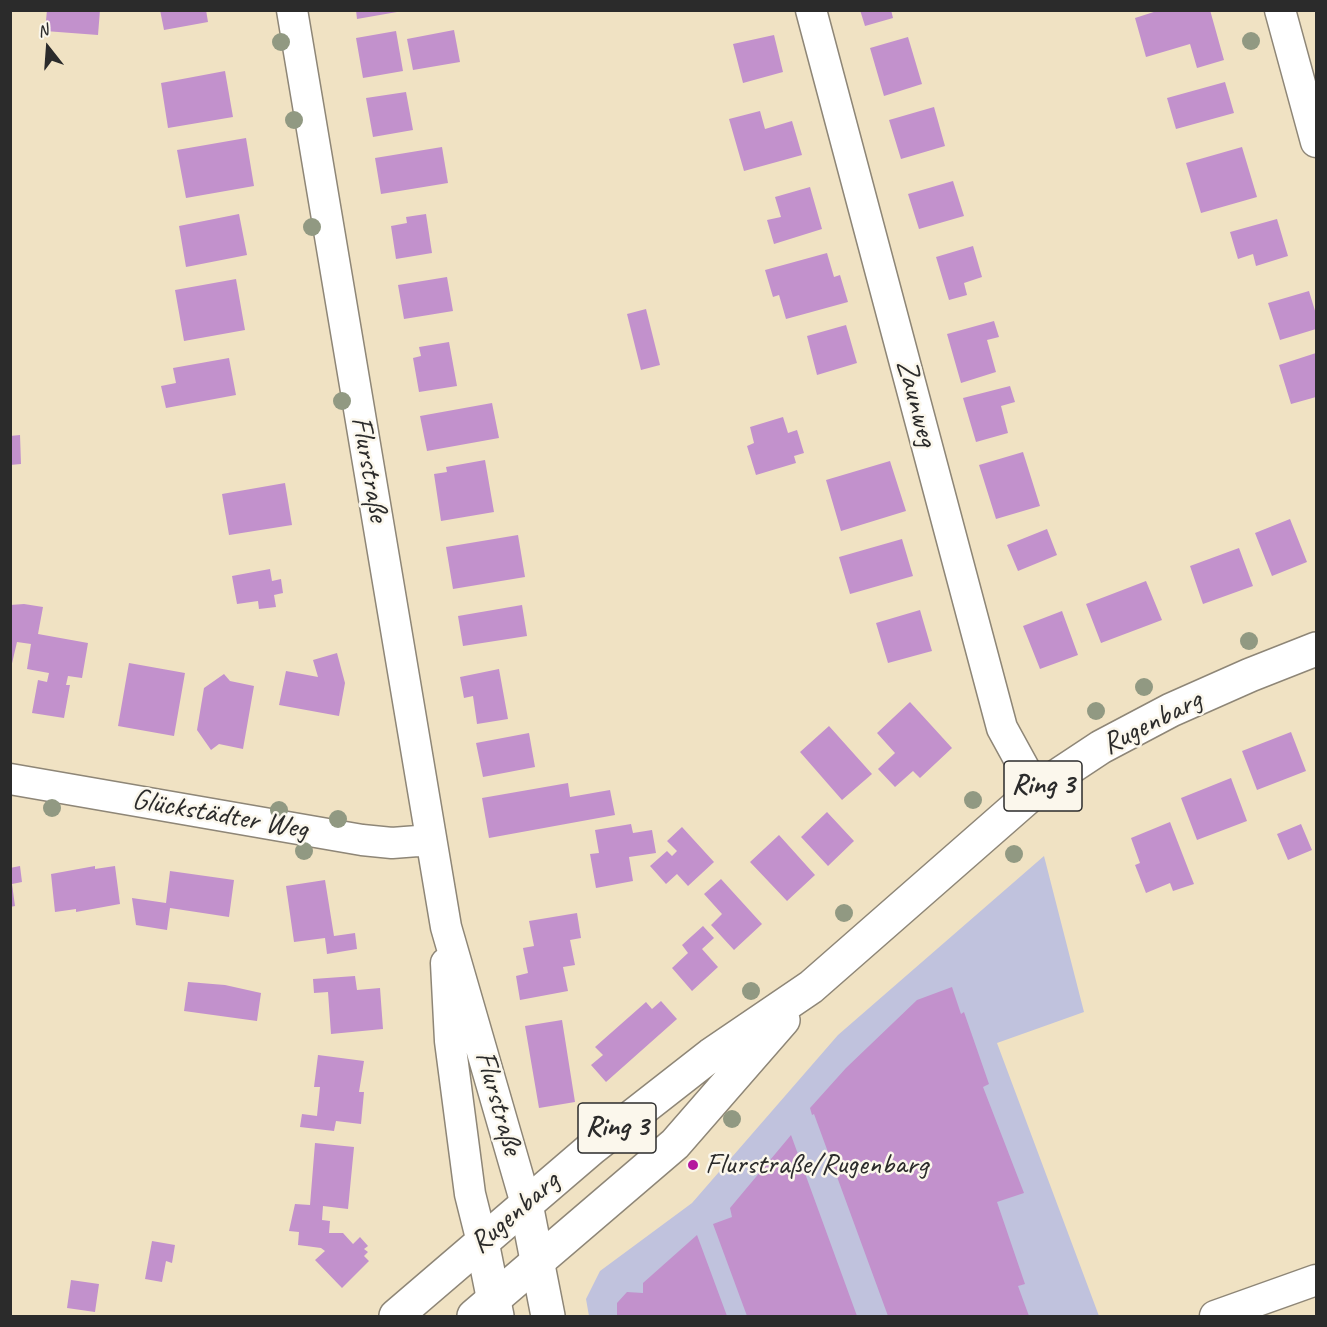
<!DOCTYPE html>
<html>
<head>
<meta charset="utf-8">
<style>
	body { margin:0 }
	#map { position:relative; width:1327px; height:1327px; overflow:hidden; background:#f0e2c3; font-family:Caveat,sans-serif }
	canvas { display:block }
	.frame { position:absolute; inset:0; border:12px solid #2b2b2b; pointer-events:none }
	.north { position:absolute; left:18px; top:18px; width:60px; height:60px; -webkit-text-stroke:4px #fbf7ec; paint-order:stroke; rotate:343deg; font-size:16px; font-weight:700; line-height:24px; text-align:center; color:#2b2b2b }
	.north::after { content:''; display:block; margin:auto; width:21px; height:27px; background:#2b2b2b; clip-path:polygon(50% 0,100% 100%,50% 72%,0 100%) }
</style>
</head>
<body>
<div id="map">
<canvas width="1327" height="1327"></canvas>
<div class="frame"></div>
<div class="north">N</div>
</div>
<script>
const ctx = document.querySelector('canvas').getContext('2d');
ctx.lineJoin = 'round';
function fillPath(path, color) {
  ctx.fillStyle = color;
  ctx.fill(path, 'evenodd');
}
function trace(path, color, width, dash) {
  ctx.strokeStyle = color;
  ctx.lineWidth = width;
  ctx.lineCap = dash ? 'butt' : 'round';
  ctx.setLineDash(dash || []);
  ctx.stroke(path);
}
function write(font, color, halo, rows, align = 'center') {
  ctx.font = font + ' Caveat,sans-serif';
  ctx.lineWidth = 5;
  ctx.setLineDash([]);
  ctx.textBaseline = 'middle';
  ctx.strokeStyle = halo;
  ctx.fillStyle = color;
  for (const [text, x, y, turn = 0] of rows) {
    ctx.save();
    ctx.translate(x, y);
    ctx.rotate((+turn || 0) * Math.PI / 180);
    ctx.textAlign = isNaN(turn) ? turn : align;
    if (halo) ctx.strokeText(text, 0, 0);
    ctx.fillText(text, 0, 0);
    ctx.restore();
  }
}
fillPath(new Path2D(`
	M1044 856 1084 1012 997 1043 1099 1316H589L586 1299 600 1271 692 1203 838 1035Z`), '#c0c2dd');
fillPath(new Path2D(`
	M47 10H100L98 35 45 31Z
	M160 10H206L208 22 164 30Z
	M356 10H397V12L357 19Z
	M860 10H891L893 18 865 26Z
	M1160 10H1210L1224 60 1197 68 1190 44 1146 57 1135 18Z
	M454 30 460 62 413 70 407 39Z
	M396 31 403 71 363 78 356 38Z
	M774 35 783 72 743 83 733 44Z
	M908 37 922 84 884 96 870 48Z
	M225 71 233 117 168 128 161 83Z
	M1225 82 1234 113 1176 129 1167 98Z
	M406 92 413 130 373 137 366 98Z
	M934 107 945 146 901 159 889 120Z
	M760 111 765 129 792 121 802 155 744 171 729 119Z
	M246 138 254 186 186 198 177 150Z
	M442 147 448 183 381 194 375 158Z
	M1242 147 1257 197 1201 213 1186 163Z
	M953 181 964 216 919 229 908 194Z
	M810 187 822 229 774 244 767 220 781 217 775 197Z
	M239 214 247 255 186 267 179 226Z
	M426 214 432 253 396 259 391 226 407 223 406 217Z
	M1277 219 1288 256 1256 266 1253 254 1238 259 1230 232Z
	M973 246 982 277 964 283 967 295 949 300 936 257Z
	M827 253 834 277 840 275 848 302 786 319 779 295 773 297 765 270Z
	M447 277 453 311 404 319 398 285Z
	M236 279 245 330 184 341 175 290Z
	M1309 291 1316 314V329L1280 340 1268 303Z
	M646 309 660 365 641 370 627 314Z
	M994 321 999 337 987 340 996 372 961 383 947 334Z
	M846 325 857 363 817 375 807 336Z
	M449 342 457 386 419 392 413 358 421 356 419 347Z
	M1316 353V397L1291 404 1279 365Z
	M229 358 236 395 166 408 161 386 176 383 173 368Z
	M1010 386 1015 402 1001 406 1008 433 976 442 963 398Z
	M492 403 499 438 427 451 420 416Z
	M783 417 788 433 797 430 804 453 794 456 796 463 756 475 747 446 754 443 750 427Z
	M20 435 21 464 10 465V436Z
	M1023 452 1040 506 996 519 979 465Z
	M485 460 494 512 441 521 434 474 447 472 446 467Z
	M890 461 906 511 841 531 826 480Z
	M285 483 292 525 229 535 222 494Z
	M1290 519 1307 562 1272 576 1255 533Z
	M1047 529 1057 555 1018 571 1007 545Z
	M518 535 525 577 453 589 446 547Z
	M902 539 913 576 850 594 839 557Z
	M1239 548 1253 586 1203 604 1190 566Z
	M270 569 272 581 281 579 283 593 274 595 276 607 259 609 258 601 237 604 232 576Z
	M1146 581 1162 620 1101 643 1086 604Z
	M24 604 43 607 38 634 88 643 82 678 68 676 66 685H70L64 718 32 713 38 680 47 682 49 673 27 669 31 644 17 642 10 672V605Z
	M522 605 527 636 463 646 458 616Z
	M920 610 932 651 888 663 876 623Z
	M1062 611 1078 655 1040 669 1023 626Z
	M337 653 345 683 339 716 279 705 286 671 318 677 313 660Z
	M129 663 185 673 174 736 118 726Z
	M499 669 508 719 477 724 473 696 464 698 460 677Z
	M224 674 230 681 254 686 243 749 219 744 211 750 197 730 204 688Z
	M910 702 952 748 920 778 913 771 895 787 878 769 895 753 877 733Z
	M829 726 872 774 842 800 800 752Z
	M1291 732 1306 771 1257 790 1242 751Z
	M529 733 535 767 483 777 476 743Z
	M1231 778 1247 821 1197 840 1181 798Z
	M568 783 570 797 610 790 615 815 489 838 482 798Z
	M827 812 854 841 828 866 801 837Z
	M1170 822 1194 884 1173 891 1170 883 1146 893 1135 865 1140 863 1131 838Z
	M631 824 633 833 652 830 656 853 629 857 633 881 596 888 590 854 599 853 595 830Z
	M1301 824 1312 850 1288 860 1277 834Z
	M682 827 714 862 688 886 677 874 666 884 650 866 667 851 672 856 677 851 667 841Z
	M779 835 815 875 787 901 750 862Z
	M20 866 22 882 12 884 15 906 10 907V868Z
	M95 866V869L115 866 120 904 76 912V909L55 912 51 874Z
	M170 871 234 880 229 917 170 908 167 930 136 925 132 898 166 903Z
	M721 879 762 924 734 950 711 925 722 914 704 894Z
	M325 880 334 936 355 933 357 949 327 954 325 938 294 942 286 886Z
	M577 913 581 938 570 940 575 965 563 967 568 991 520 1000 516 976 528 973 523 948 534 946 529 921Z
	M703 926 714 938 702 949 718 967 692 991 672 968 688 953 682 945Z
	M355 976 357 990 380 988 383 1029 331 1034 328 992 314 993 313 979Z
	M188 982 225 985 261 993 257 1021 184 1011Z
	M952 987 961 1014 964 1012 989 1084 983 1087 1024 1193 997 1202 1025 1284 1018 1286 1029 1316H888L814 1114 812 1115 810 1108 846 1068 917 1000Z
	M661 1001 677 1019 606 1082 591 1065 603 1055 595 1047 646 1002 652 1009Z
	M562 1020 575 1102 539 1108 525 1026Z
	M318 1055 364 1061 359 1092H364L361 1124 336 1121 334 1131 300 1127 302 1114 317 1116 320 1087H314Z
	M791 1135 857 1316H747L713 1224 732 1217 730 1208Z
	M315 1143 354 1147 348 1209 323 1206 322 1220 330 1221 329 1233H343L353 1244 360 1237 368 1246 364 1249 368 1252 364 1256 369 1261 342 1288 315 1260 325 1251 321 1248 298 1245 299 1232 289 1231 295 1204 310 1205Z
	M697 1235 727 1316H617V1303L627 1292 643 1293V1283Z
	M152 1241 175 1245 172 1263 166 1261 162 1282 145 1279Z
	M71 1280 99 1284 95 1312 67 1308Z`), '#c291cc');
const street = new Path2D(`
	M292 10 446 927 526 1204
	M811 10 1002 728 1036 790
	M1280 10 1316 142
	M10 779 362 840 392 843 431 840
	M446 963 450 1041 470 1194 482 1242
	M1215 1316 1316 1280`);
const secondary = new Path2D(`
	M526 1204 548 1316
	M482 1242 497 1316`);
const primary = new Path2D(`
	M396 1316 592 1148 711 1055 811 987 1036 790 1101 747 1171 710 1250 675 1316 649
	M474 1316 675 1144 783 1020`);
trace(street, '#8e8677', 33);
trace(secondary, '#8e8677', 36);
trace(primary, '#8e8677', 36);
trace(street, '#fff', 30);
trace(secondary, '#fff', 33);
trace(primary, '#fff', 33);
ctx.fillStyle = '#919982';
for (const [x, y] of [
	[1251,41],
	[281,42],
	[294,120],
	[312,227],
	[342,401],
	[1249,641],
	[1144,687],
	[1096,711],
	[973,800],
	[52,808],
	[279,810],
	[338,819],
	[304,851],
	[1014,854],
	[844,913],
	[751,991],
	[732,1119]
]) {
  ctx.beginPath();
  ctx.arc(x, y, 9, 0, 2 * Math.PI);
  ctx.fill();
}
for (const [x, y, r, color] of [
	[693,1165,6,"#b5179e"]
]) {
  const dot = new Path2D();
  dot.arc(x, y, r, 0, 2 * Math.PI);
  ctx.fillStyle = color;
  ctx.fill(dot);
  trace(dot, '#fbf7ec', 2);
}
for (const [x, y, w] of [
	[1043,786,78],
	[617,1128,78]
]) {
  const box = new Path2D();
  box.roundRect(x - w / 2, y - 25, w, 50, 4.5);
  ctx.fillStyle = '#fbf7ec';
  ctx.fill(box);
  trace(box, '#2b2b2b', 1.5);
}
write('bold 28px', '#2b2b2b', null, [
	["Ring 3",1043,786],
	["Ring 3",617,1128]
]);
write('30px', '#2b2b2b', '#fbf7ec', [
	["Zaunweg",916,403,75],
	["Flurstraße",369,469,80],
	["Rugenbarg",1152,723,-27],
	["Glückstädter Weg",220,815,10],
	["Flurstraße",498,1103,74],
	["Rugenbarg",515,1213,-41]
]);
write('30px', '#2b2b2b', '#fbf7ec', [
	["Flurstraße/Rugenbarg",705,1165]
], 'left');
</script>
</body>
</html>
